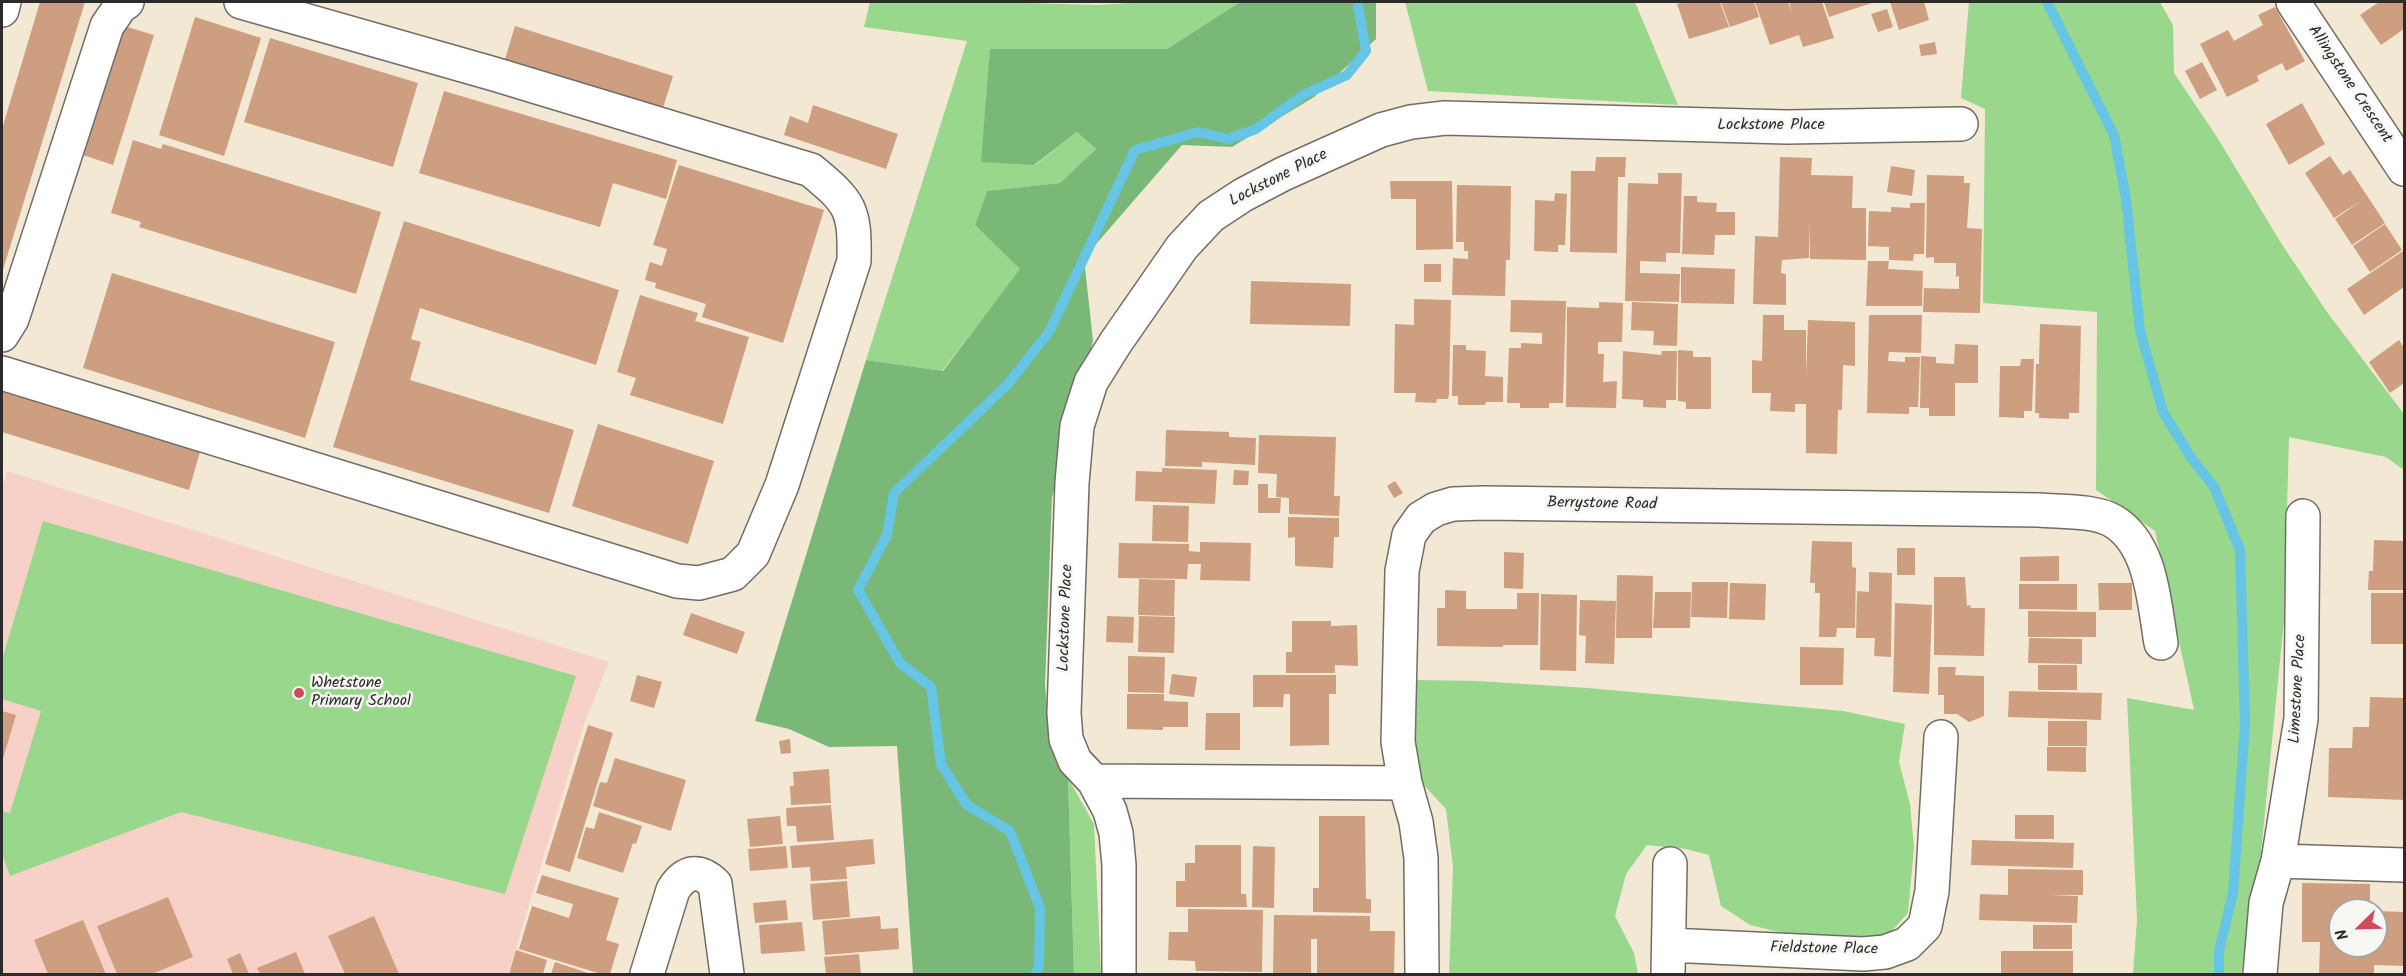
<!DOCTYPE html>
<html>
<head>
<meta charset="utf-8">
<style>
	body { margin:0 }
	#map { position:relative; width:2406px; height:976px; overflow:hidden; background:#f3e8d4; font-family:Kalam,sans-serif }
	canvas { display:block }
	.frame { position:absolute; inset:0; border:3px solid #2b2b2b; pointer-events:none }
	.north { position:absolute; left:2328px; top:898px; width:60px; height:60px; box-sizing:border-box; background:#f6f6f2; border:2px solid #a5a5a2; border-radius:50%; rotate:247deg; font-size:16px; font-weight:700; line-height:24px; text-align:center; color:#2b2b2b }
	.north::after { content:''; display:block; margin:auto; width:21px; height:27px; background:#d1495b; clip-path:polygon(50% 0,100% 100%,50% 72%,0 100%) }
</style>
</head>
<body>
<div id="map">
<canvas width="2406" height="976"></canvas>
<div class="frame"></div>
<div class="north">N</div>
</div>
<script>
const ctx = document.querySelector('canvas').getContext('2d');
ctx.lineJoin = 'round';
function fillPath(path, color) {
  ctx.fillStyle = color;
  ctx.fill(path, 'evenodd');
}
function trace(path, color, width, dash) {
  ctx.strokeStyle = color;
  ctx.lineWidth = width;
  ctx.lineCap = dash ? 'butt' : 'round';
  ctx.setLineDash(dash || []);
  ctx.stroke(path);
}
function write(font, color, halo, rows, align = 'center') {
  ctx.font = font + ' Kalam,sans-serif';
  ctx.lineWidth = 5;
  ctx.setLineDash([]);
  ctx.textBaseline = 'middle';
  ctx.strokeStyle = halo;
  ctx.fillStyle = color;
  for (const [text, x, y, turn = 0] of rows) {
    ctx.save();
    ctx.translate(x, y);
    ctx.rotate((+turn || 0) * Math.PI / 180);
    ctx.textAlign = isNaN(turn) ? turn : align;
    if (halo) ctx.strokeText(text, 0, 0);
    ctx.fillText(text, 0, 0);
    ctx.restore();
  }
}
fillPath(new Path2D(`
	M7 471 609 662 584 724 508 974H2V488Z`), '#f7d1c8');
fillPath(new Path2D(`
	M870 2H988L1098 5 1146 2H1240L1167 49H990L1035 165 1077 132 1096 149 1060 183 987 191 975 225 1021 269 942 371 866 360 967 41 864 27Z
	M1405 2H1635L1678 105 1428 91Z
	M1969 2H2160L2173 25 2174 73 2217 137 2281 243 2327 312 2404 414V470L2386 457 2289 437 2284 620 2258 883 2241 974H2133L2137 920 2127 698 2194 710 2155 531 2096 490 2097 312 1983 303 1985 109 1961 98Z
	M43 521 576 676 505 894 181 812 10 876 2 853V811L10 813 41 711 2 699V660Z
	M1414 680 1478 681 1588 688 1843 711 1905 724 1899 762 1910 804 1914 848 1908 913 1888 935 1857 940 1800 937 1750 925 1721 906 1709 855 1686 849 1647 845 1626 874 1615 916 1634 953 1638 974H1449L1453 867 1446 809 1417 778 1409 745Z
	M1068 778 1094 824 1101 974H1074Z`), '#99d78c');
fillPath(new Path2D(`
	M1240 2H1376V39L1314 97 1232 147 1182 145 1084 258 1093 341 1052 497 1045 685 1050 746 1068 778 1074 974H913L897 746 829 747 789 729 755 721 866 360 943 371 1020 269 975 225 987 191 1060 183 1096 149 1077 132 1034 165 981 162 990 49H1167Z`), '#7ab878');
trace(new Path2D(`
	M2047 2 2114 135 2126 199 2140 331 2163 412 2192 459 2214 487 2240 550 2245 723 2233 893 2219 951V974
	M1036 974 1039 966 1040 908 1010 831 967 805 941 764 931 687 900 663 858 590 887 535 894 493 1007 385 1049 332 1135 150 1198 132 1228 139 1256 129 1303 95 1347 75 1366 51 1358 6`), '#66c4e4', 10);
fillPath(new Path2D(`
	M40 2H85L2 273V129Z
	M1684 2H1720L1729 27 1689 39 1677 4Z
	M1721 2H1754L1759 17 1730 27Z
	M1755 2H1788L1792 14 1789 2H1822L1834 38 1803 47 1799 35 1770 45Z
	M1824 2H1875L1829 17Z
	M1890 2H1924L1929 20 1899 30Z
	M2379 2H2402L2404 6V29L2381 45 2360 15Z
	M2275 7 2305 61 2286 71 2282 63 2257 76 2259 81 2227 97 2200 44 2228 30 2234 41 2263 25 2258 15Z
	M1887 9 1893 27 1878 32 1871 14Z
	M195 17 261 38 224 156 159 135Z
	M124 26 154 35 113 165 83 155Z
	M515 26 673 76 663 108 505 59Z
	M270 38 418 83 393 167 244 122Z
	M1935 42 1937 54 1921 56 1919 45Z
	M2202 62 2217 90 2200 99 2185 71Z
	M444 91 677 160 666 199 613 183 600 227 419 173Z
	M2302 103 2325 144 2289 165 2266 124Z
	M813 105 898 134 886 169 784 135 790 116 808 123Z
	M133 140 161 149 163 144 381 212 356 294 139 227 141 222 111 213Z
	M2330 156 2343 175 2350 170 2385 223 2352 245 2335 219 2361 201 2334 218 2305 173Z
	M1596 157H1626L1625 177H1618L1617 253 1570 252 1571 171H1595Z
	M1780 157 1812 158 1811 175 1853 176 1852 208H1866V260L1810 259V218L1809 258 1782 260 1781 273 1786 274V305L1753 304 1755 236 1778 237Z
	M679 165 824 210 783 343 702 317 706 304 655 288 656 283 645 280 650 262 662 266 667 249 653 245Z
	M1891 166 1915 170 1912 196 1887 192Z
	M1658 173H1682L1680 253H1666V262L1640 261V273L1680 274 1679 302 1625 301 1628 183 1658 184Z
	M1927 175 1964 176V183H1970L1967 228 1982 229 1980 313 1923 312 1924 288 1959 289V276L1956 277V263H1934V257L1926 258Z
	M1390 181H1452L1453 249 1416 250V199H1391Z
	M1457 185 1511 186 1510 260H1506L1505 296 1452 295 1453 258 1468 259V251H1464V242H1456Z
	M1555 193 1567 194 1565 245H1558V252L1534 251 1535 200 1554 201Z
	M1684 196H1697V202L1717 203 1716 212H1735V235H1715L1714 255 1682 254Z
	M1910 203H1925L1924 254H1914L1913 261 1889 260V247L1868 246 1869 211 1891 212V207L1910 208Z
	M404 221 619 290 596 365 420 308 411 339 421 342 410 380 574 430 549 513 333 447Z
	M2385 224 2402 250 2370 272 2353 246Z
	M2403 251 2404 287 2364 315 2347 289Z
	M1868 261H1889L1888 269 1923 271 1922 306H1866Z
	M1424 264H1441V282H1424Z
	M1681 267 1735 269 1734 304 1681 303Z
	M112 273 335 342 305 438 83 368Z
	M1251 281 1351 284 1350 326 1250 324Z
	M640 295 698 313 695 321 749 337 723 424 630 395 636 378 617 372Z
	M1414 299 1451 300 1449 395 1448 399H1437L1436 403 1415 402 1416 393H1394L1395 324 1414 325Z
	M1511 300 1566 301 1563 403H1549V408H1520V403H1507L1509 348H1521V343L1542 344V333L1510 332Z
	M1599 302 1623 303 1622 342H1598V354H1604L1603 382 1617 381 1616 408 1566 407 1567 307 1599 308Z
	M1632 302 1678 304 1677 346 1653 345 1654 331 1631 330Z
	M1763 315H1784V330H1806V376L1808 320 1855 322V366L1843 365 1842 410H1838L1837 454 1806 453V404H1795V412L1770 411 1771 393H1752V360L1762 361Z
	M1869 315H1922L1921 353 1889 352 1888 361 1905 362V357H1920L1918 407H1909V414L1867 413Z
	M2040 324 2081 326 2079 413H2069V419L2039 418V413H2035L2036 364H2039Z
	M2399 340 2404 348V383L2390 393 2369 362Z
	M1955 344 1978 345V383H1955V416H1929V408H1920L1921 356 1936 357V363L1954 364Z
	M1453 345H1466V350L1486 351 1485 376 1503 377V402H1486L1485 405H1458V396H1452Z
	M1678 350 1693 351V357H1711V409H1686V402L1678 401Z
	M1623 351 1661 355 1662 351H1677L1676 400H1666V408L1643 407V400L1622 399Z
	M2021 359H2034L2032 411H2024V418L1999 417 2000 366H2020Z
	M2 384 202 445 189 490 2 432Z
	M598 424 714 461 688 544 572 506Z
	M1166 430 1229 432V437L1256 438 1255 465 1202 462V467L1165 466Z
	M1259 435 1336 437 1334 496H1340L1339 516 1289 514V498L1276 497 1277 474 1258 473Z
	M1162 468 1217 470 1215 504 1135 501 1136 471 1162 472Z
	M1234 470 1249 471 1248 485H1233Z
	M1395 481 1403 493 1394 498 1387 486Z
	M1258 484H1268V498H1281L1280 513H1258Z
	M1153 505 1189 506 1188 542 1152 541Z
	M1288 517 1339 518V537H1334L1333 568 1295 566V537L1288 538Z
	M2374 540 2404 541V590H2368L2369 571H2373Z
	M1812 541 1852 542V567L1856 568 1855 628H1837L1836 637H1819L1820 593H1815V583H1810Z
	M1200 542 1251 543 1250 581 1200 580 1201 564H1188L1187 579 1118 578 1119 543 1189 544V551L1200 552Z
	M1897 548H1915V575H1897Z
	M1504 552 1524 553 1523 589 1504 588Z
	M2059 556V581H2020V557Z
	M1869 572 1892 573 1891 657 1874 656 1875 638H1856L1857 591 1869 592Z
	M1617 575 1653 576 1652 638H1616Z
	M1934 577H1965L1967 606 1971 605 1970 608H1985L1984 656 1934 655Z
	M1139 579 1175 580 1174 616 1138 615Z
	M1692 582H1728L1727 618 1691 617Z
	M1730 583 1766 584 1765 620 1729 619Z
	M2098 583H2132V610H2099Z
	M2019 584H2077V610L2019 609Z
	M1445 590 1466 591V609H1517V593H1539L1538 645H1503V647L1437 646V608H1445Z
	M1655 592H1691L1690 628H1653Z
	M2371 593H2404V644H2371Z
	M1541 594 1577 595 1576 671 1540 670Z
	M1580 600 1616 601 1614 664 1585 663 1586 636 1579 635Z
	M1895 603 1932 605 1929 694 1893 692Z
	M2028 611 2096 612V637H2028Z
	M691 613 745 632 737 654 683 635Z
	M1107 616 1134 617 1133 643 1106 642Z
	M1139 616 1175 617 1174 653 1138 652Z
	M1292 621H1331V626L1357 625 1358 666 1335 665V673H1286V652H1292Z
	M2029 638 2082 639V664L2028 663Z
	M1800 647 1844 648 1843 685H1800Z
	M1128 656 1165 657 1164 693 1128 692Z
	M2038 665H2077V690H2038Z
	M1938 667H1956L1955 675 1984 676V716L1969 722 1957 714H1944V695H1938Z
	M1172 674 1197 677 1194 697 1169 694Z
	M637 675 662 682 654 708 630 701Z
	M1253 675H1336V694H1329V745L1290 746V694H1284L1283 707H1253Z
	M2009 691 2102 693 2101 720 2008 717Z
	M1127 694H1164V701L1188 702V727H1163V730L1127 729Z
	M2370 697 2404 698V800L2328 797 2329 748H2352L2353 727H2369Z
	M2 711 16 715 2 762Z
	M1206 713H1240V750H1205Z
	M2048 721H2087V746H2048Z
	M588 725 613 733 570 872 545 864Z
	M790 739 791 753 781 754 779 741Z
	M2047 747H2086V772L2047 771Z
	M615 758 686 780 671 831 593 806 600 782 607 783Z
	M829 769 831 803 791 805 790 786H794L793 772Z
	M831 805 834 840 797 842 796 826H787L786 808Z
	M599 812 642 826 636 844 633 843 623 873 577 858 586 827 594 829Z
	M2015 815H2054V839H2015Z
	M780 816 783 844 750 847 747 819Z
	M1319 816H1365L1366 899H1371V913L1313 912V888H1319Z
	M873 839 875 864 846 867 847 879 811 881 810 867 792 868 790 846Z
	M1972 840 2074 843 2073 868 1971 865Z
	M1195 845H1241V894H1246L1247 907H1176V881H1185V863H1195Z
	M786 846 788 868 750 871 748 849Z
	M1253 846 1275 847 1274 908 1252 907Z
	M2008 869 2083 870V895H2049L2078 896 2077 923 1979 920 1980 894 2008 895Z
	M542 875 619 898 606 940 619 944 610 974H601L519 949 532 906 569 918 573 904 536 893Z
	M847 881 850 917 813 920 810 884Z
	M2302 883 2370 884V910H2340V946H2376V911L2404 912V966L2374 965V974H2319L2320 942H2302Z
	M168 897 193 957 152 974H117L97 926Z
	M786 900 788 920 755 923 753 903Z
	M1188 909 1263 910 1262 972 1196 971 1195 961 1168 960 1169 932H1188Z
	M1274 915 1370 916V931H1395L1394 974H1317V939H1311V974H1273Z
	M374 916 399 974H345L328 936Z
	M880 916 881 929 898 928 899 949 825 955 822 921Z
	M83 920 106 974H48L34 940Z
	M802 922 805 951 761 954 759 925Z
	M2033 925H2072V949H2033Z
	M516 950 547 960 543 974H509Z
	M2001 951H2073V974H2001Z
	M296 952 305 974H260L257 968Z
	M240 953 249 974H233L227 959Z
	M859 954 861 974H826L824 957Z
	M555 962 591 974H551Z`), '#ce9e80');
const minor = new Path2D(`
	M2293 2 2404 169
	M2 10 4 2
	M2 335 12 319 107 26 120 7 127 2
	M2 373 677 581 699 583 733 574 753 554 782 485 854 261C855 209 851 203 811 170L494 74 241 2
	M1094 781 1405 783
	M2278 861 2404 865
	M1669 945 1863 954 1885 952 1907 944 1925 926 1932 891 1941 737
	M647 974 673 890C685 871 699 868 715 884L727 974
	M1119 974V865L1116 833 1110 811 1094 781 1075 761 1066 739 1064 713 1072 483 1077 426 1091 382 1116 342 1182 247 1211 216 1243 195 1283 174 1381 130 1411 122 1445 118 1787 127 1961 124
	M1422 974 1421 858 1416 822 1405 783 1398 742 1402 571 1409 535 1421 518 1436 509 1453 504 1484 503 2039 510C2060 512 2094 510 2113 521 2152 544 2154 603 2161 643
	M1668 974 1670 864
	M2260 974 2266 903 2278 861 2301 719 2303 516`);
trace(minor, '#716d66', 36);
trace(minor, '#fff', 33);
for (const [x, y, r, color] of [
	[299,693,6,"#d1495b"]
]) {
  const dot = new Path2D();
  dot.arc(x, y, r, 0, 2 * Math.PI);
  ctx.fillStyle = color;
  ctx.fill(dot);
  trace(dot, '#f6f6f2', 2);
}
write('16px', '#2b2b2b', '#f6f6f2', [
	["Allingstone Crescent",2349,85,56],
	["Lockstone Place",1771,126],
	["Lockstone Place",1279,179,-27],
	["Berrystone Road",1602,505,1],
	["Lockstone Place",1067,618,-88],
	["Limestone Place",2299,689,-87],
	["Fieldstone Place",1824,950,1]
]);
write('16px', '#2b2b2b', '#f6f6f2', [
	["Whetstone",311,684],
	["Primary School",311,702]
], 'left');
</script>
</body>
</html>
